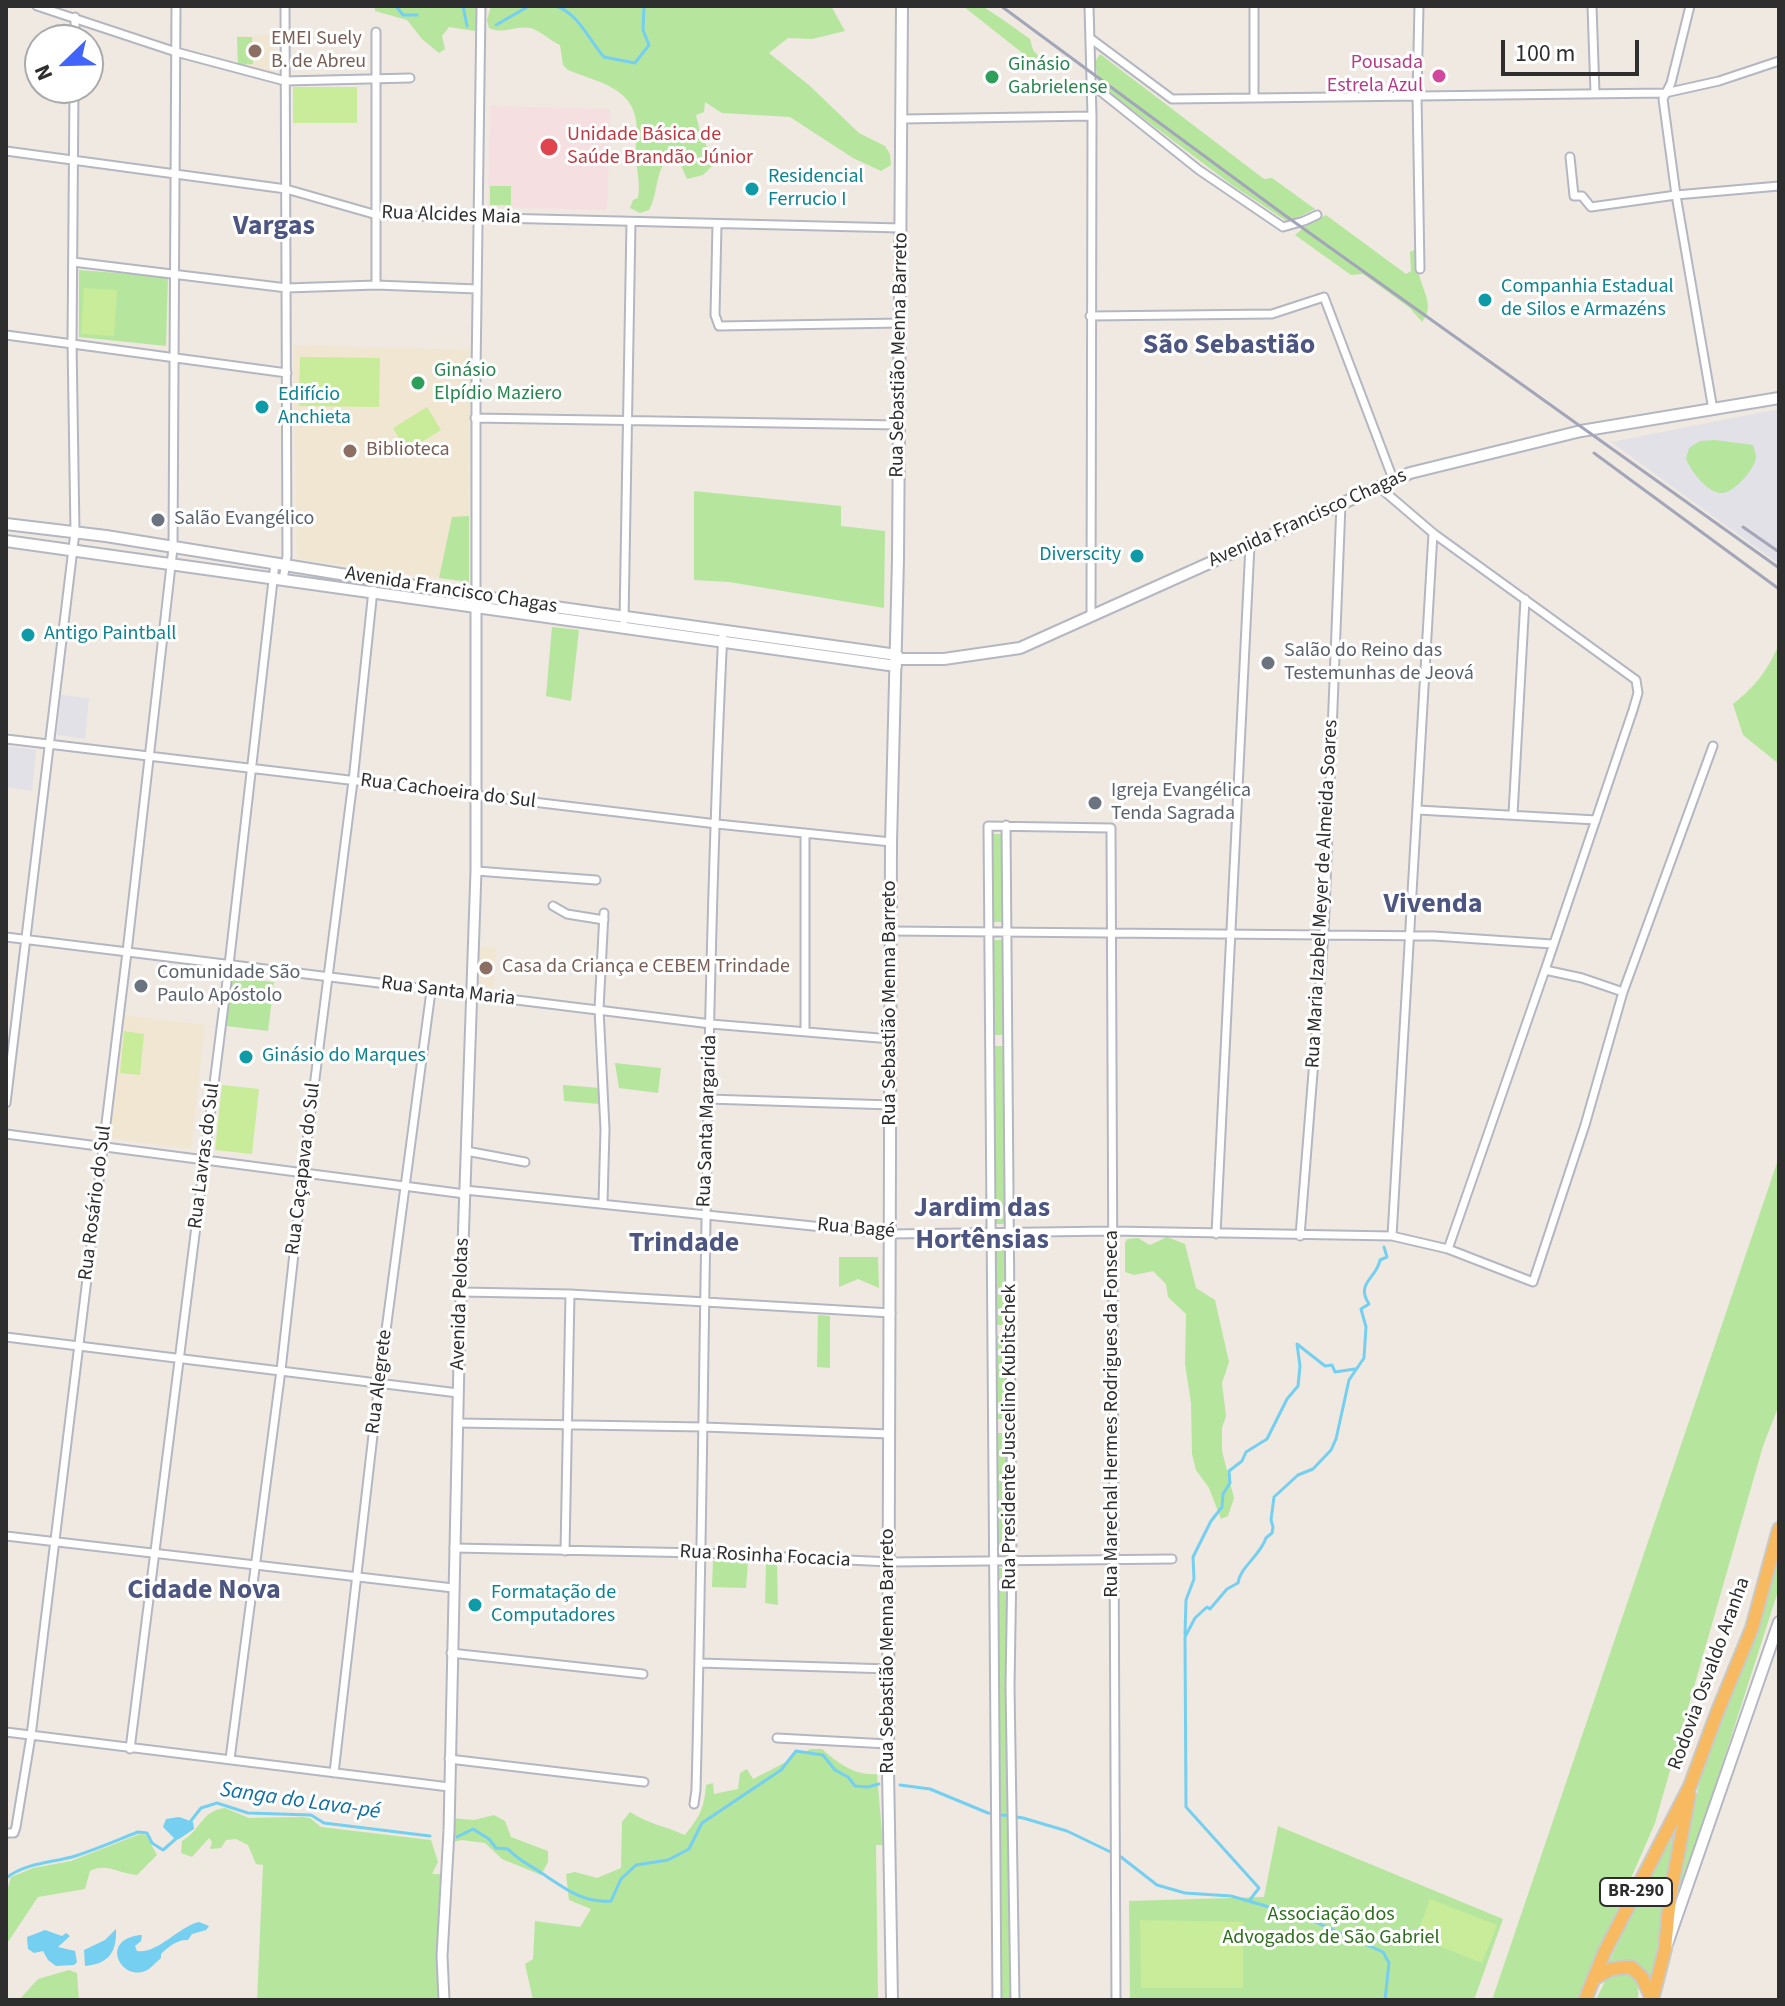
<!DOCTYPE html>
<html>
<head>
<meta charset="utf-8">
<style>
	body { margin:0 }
	#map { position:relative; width:1785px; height:2006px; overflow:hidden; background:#efe9e1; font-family:"Source Sans 3",sans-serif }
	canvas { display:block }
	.frame { position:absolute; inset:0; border:8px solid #2e2e2e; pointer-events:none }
	.north { position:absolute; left:24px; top:24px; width:80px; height:80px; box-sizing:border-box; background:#fff; border:2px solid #ababab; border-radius:50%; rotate:247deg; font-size:22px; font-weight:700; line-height:32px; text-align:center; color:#2e2e2e }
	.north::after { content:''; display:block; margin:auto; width:28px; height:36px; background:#4264fb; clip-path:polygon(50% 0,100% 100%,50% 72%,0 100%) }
	.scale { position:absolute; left:1501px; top:40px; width:138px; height:36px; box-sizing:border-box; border:4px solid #2e2e2e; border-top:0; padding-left:10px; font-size:24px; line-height:28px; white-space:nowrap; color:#2e2e2e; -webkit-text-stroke:6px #fff; paint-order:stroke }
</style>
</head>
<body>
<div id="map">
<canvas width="1785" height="2006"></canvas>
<div class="frame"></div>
<div class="north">N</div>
<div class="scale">100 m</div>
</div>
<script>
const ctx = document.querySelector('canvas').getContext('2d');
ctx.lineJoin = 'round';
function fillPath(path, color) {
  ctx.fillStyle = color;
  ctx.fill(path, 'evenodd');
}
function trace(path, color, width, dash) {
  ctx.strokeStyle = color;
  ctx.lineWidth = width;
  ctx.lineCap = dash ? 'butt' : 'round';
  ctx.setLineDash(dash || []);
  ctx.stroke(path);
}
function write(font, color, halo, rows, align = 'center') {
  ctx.font = font + ' "Source Sans 3",sans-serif';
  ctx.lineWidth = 6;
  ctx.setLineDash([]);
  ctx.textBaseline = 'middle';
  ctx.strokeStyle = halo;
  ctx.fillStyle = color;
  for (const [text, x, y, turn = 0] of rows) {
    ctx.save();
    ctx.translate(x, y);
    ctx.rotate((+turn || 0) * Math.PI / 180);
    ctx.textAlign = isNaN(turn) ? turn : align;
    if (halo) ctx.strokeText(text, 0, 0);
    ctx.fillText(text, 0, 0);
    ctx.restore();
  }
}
fillPath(new Path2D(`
	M1779 409V564L1611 442Z
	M61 695 89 698 85 739 57 735Z
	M6 746 36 750 32 791 6 787Z`), '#e3e1e8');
fillPath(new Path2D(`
	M274 35V75L237 66V36Z
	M293 345 470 350 469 582 297 559Z
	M479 947 496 948 493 989 477 988Z
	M124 1015 205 1025 191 1149 109 1138Z`), '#f0e6d1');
fillPath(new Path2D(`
	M490 106 610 109 607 210 488 207Z`), '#f5dfe0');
fillPath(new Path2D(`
	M375 6H479L475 31 449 27 442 36 445 49 439 53 422 39 407 20 375 11Z
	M491 6H831L845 31 812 39 788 38 769 53 810 86 859 133 885 146 890 154 891 165 881 171 853 158 790 117 722 113 705 102 704 112 696 115C698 124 701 135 705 143 709 152 714 154 715 163L703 175 687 179 680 163 668 159C655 171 658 195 649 210L640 213 630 208 633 200 638 198C641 182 636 170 636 154 635 146 637 138 637 129 636 87 599 83 568 70L563 65 560 45C550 41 540 30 530 28 515 25 503 35 489 28L487 20Z
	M963 6H982L1002 19 1030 39 1033 50 1043 61 1035 63Z
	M237 37H252L253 64 238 65Z
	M1100 54 1264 179 1272 178 1315 209 1288 222 1232 185 1099 85 1095 62Z
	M490 186H511V205H490Z
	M1326 215 1406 274 1411 271 1410 252 1418 248C1418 256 1417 265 1419 274 1423 292 1435 306 1422 322L1410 308 1363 274 1351 275 1295 235 1306 226Z
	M79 270 168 277 166 346 79 337Z
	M1715 440 1753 445C1754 449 1756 454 1756 457 1755 469 1734 493 1722 493 1707 493 1691 471 1686 459L1689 448 1700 441Z
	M694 491 841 506V526L885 531 884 608 729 582 694 580Z
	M469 516V582L439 578 452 517Z
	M552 627 579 630 571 701 546 696Z
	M1779 644V764L1743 735 1733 704C1755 687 1768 670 1779 644Z
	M992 834H1002V922H993Z
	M993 940H1003V1035H994Z
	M232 977 274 982 268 1031 226 1026Z
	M994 1046H1003L1005 1224H995Z
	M615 1063 661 1068 658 1093 619 1088Z
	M563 1085 600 1088 599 1104 564 1101Z
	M1779 1157V1405L1763 1446 1655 1823 1578 2000H1492Z
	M1167 1237 1185 1244 1196 1288 1215 1300 1229 1362 1222 1383 1226 1416 1222 1428V1451L1234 1498 1228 1516 1221 1519 1209 1488 1196 1470 1192 1454 1191 1403 1185 1364 1186 1314 1168 1297 1166 1284 1153 1271 1134 1275 1125 1272V1243L1127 1239 1138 1238 1150 1245Z
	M996 1244H1005V1325H996Z
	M839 1257H878L879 1288 858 1279 839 1287Z
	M818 1315 830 1316V1368L817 1367Z
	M996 1336H1005L1006 1419H996Z
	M997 1433H1006V1556H997Z
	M1779 1548V1588L1669 1930 1700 1780 1754 1631Z
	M713 1561 748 1562 746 1588 712 1587Z
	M766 1563 777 1564 778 1605 765 1603Z
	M997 1568H1006L1010 2000H1000Z
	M810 1749H822C838 1764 856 1776 877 1774L883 1845H876L878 2000H533L525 1964 533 1959 535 1921 580 1927 591 1909 569 1900 566 1874 575 1872 597 1878 621 1868 622 1822 630 1812C646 1823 667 1827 685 1835 700 1816 704 1809 706 1785L713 1783 714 1794 738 1789 740 1773 747 1769 753 1779 788 1761 796 1751 805 1752Z
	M1683 1805 1651 1981C1639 1963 1629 1958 1608 1964Z
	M225 1808 249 1818 302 1817 310 1818 321 1827 431 1840 438 1862 432 1874H448L443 2000H257L263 1865 256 1864 248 1845 236 1839 226 1840 221 1848 210 1849 212 1842 209 1838 192 1857 181 1853 182 1841C202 1829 201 1811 225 1808Z
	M494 1815 505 1821 511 1837 548 1851V1862L541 1875 502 1859 485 1843 462 1840 449 1843 450 1818 474 1820Z
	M1278 1826 1503 1919 1474 2000H1130L1129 1901 1264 1897Z
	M140 1834 146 1835 157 1855 137 1875C121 1874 105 1862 90 1871L85 1889 38 1897 6 1945V1895L11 1877 33 1868 71 1861Z
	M69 1970 77 1973 79 2000H19L38 1979Z
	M1619 1971C1635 1975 1640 1984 1638 2000H1596L1605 1981Z`), '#b6e59e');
fillPath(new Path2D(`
	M293 87H357V123H293Z
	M84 288 117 290 114 336 81 334Z
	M300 357 380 358 379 407 299 406Z
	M427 407 441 430 407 451 393 428Z
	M124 1031 144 1034 140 1075 120 1073Z
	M222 1085 259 1089 252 1154 215 1150Z
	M1430 1899 1497 1925 1482 1963 1416 1937Z
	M1140 1920 1243 1922V1988H1141Z`), '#c9ec9a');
fillPath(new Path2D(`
	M179 1817 193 1822 194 1829 179 1839 174 1838 163 1827 166 1819Z
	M199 1922 209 1926 206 1930 192 1934 188 1940C178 1939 168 1947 161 1954V1958C156 1962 151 1969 145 1971 120 1981 99 1938 142 1935L141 1941 135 1946 137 1951C158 1954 178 1927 199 1922Z
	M116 1929C117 1954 107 1964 85 1966L84 1950 105 1940Z
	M45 1930 62 1936 66 1933 70 1936 58 1947 75 1951 77 1962 74 1965 56 1966 48 1960 43 1951 34 1953 28 1949 27 1937Z`), '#75cff0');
trace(new Path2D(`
	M396 6 403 15H417
	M463 6 467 26
	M556 6C578 13 589 40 604 57L635 63 649 45 643 30 644 6
	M496 25 529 6
	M1185 1634 1186 1600 1194 1579 1193 1557 1211 1521 1222 1507 1223 1494 1230 1483 1229 1471 1242 1461 1246 1452 1267 1439 1287 1399 1298 1386 1300 1366 1297 1344 1325 1366 1332 1365 1335 1372 1355 1369
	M900 1785 930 1789 988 1813 1023 1818 1067 1831 1121 1857 1157 1885 1185 1893 1231 1896 1304 1917 1383 1952 1389 1963 1385 2000
	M190 1822 201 1808 217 1803 248 1813 311 1815 324 1823 430 1836
	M457 1837 473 1829 489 1839 496 1848 508 1849C518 1860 528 1864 540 1872 563 1887 583 1904 611 1901L621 1879 636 1865 668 1860 689 1849 702 1823 781 1770 796 1751 823 1755 835 1770 848 1777 855 1786 868 1787 879 1784
	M6 1878C26 1863 49 1863 72 1857 95 1850 117 1840 138 1832L147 1833 152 1843 163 1850 178 1837
	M1249 1901 1259 1888 1186 1807 1185 1637 1195 1618 1207 1607 1210 1609 1227 1589 1238 1583C1240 1567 1260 1556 1266 1538L1272 1533 1273 1527 1271 1520 1274 1497 1298 1475 1313 1469 1331 1450 1336 1439 1349 1380 1364 1358 1366 1327 1361 1309 1369 1304C1355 1283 1377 1278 1380 1260L1387 1257 1384 1247`), '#75cff0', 3);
const minor = new Path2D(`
	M37 6 176 52 285 81 410 78
	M1089 6 1092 116 1091 615
	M1254 6V97
	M1419 6 1417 95 1420 269
	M1592 6 1595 93
	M1690 6 1671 83 1663 99 1676 195 1713 410
	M376 32V285
	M1090 38 1172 99 1665 93 1719 81 1779 61
	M75 40V17
	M1090 83 1199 170 1283 227 1304 221 1317 215
	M903 119 1092 116
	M6 151 286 189 377 215 901 228
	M1570 157 1574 196H1582L1591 207 1676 195 1779 186
	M717 225 715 315 719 326 901 323
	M73 262 287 288 376 285 477 289
	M1090 316 1272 314 1324 297 1393 479
	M6 335 287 373
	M475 418 900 425
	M1378 486 1433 533 1636 680 1638 693 1633 710 1545 970 1582 978 1623 992 1713 746
	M283 580 287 556 285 6
	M476 596V373L481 6
	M624 620 631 222
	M6 739 717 824 891 842
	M1418 810 1596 820
	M1513 814 1525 599
	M1006 825 1012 1562 1010 1687 1015 2000
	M476 871 596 880
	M553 906 567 914 604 920
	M891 931 1434 936 1552 944
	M6 937 711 1024 891 1039
	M1545 970 1448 1249 1533 1282 1585 1125 1623 992
	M805 1031V833
	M708 1099 891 1105
	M6 1103 75 532 72 342 74 88
	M6 1134 465 1194
	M466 1151 525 1162
	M465 1190 890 1234 1113 1231 1392 1236 1448 1249
	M603 1203 605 1129 599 1009 604 913
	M1216 1234 1250 545
	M1300 1236 1324 934 1341 504
	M1392 1236 1433 533
	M461 1292 570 1294 891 1313
	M6 1337 458 1393
	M458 1423 704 1427 890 1434
	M6 1536 453 1588
	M454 1548 702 1553 890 1562 1172 1559
	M565 1551 570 1294
	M451 1653 643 1674
	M700 1663 889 1669
	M6 1732 449 1787
	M777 1738 888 1744
	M130 1749 229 965 275 563
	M230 1759 281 1370 303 1173 353 781 373 590
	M449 1759 644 1782
	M334 1773 379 1383 431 991
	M694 1804 696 1790C706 1404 704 1017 723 631
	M6 1833H14L16 1827 31 1736 127 952 173 548 176 6
	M997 2000 988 826 1111 828 1116 2000`);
const tertiary = new Path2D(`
	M444 2000 442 1956 449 1831 459 1360 476 871V600`);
const secondary = new Path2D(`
	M6 524 106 536 476 596 897 655
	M6 541 896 666
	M897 659H944L1020 648 1410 473 1581 431 1779 398
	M1667 1944 1779 1622
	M892 2000 888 1769 891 842 898 559 902 6`);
const trunk = new Path2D(`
	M1595 1978 1611 1969 1631 1967 1642 1977 1652 1999
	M1585 2000 1605 1951 1690 1786 1717 1713 1752 1628 1779 1529
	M1652 2000 1665 1949 1670 1897 1689 1795`);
trace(minor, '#b4b7c1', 11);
trace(tertiary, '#b4b7c1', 13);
trace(secondary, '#b4b7c1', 14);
trace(trunk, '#c9c9c9', 16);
trace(minor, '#fff', 7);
trace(tertiary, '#fff', 9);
trace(secondary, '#fff', 10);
trace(trunk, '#f8ba60', 12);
trace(new Path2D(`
	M1001 6 1283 214 1779 568
	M1594 453 1779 589
	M1743 527 1779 552`), '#a3a6b8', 3);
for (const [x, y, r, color] of [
	[255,51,8,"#8d6e63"],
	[1439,76,8,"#d1479c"],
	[992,77,8,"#2e9e5b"],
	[549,147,10,"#e0444e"],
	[752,189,8,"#0f9aa8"],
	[1485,300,8,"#0f9aa8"],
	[418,383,8,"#2e9e5b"],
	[262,407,8,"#0f9aa8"],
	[350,451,8,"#8d6e63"],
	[158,520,8,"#6b7280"],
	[1137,556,8,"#0f9aa8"],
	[28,635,8,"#0f9aa8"],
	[1268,663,8,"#6b7280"],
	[1095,803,8,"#6b7280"],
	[486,968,8,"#8d6e63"],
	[141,986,8,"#6b7280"],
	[246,1057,8,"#0f9aa8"],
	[475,1605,8,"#0f9aa8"]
]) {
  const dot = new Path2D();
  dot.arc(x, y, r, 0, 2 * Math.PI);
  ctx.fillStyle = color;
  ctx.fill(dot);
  trace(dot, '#fff', 3);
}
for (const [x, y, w] of [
	[1636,1892,72]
]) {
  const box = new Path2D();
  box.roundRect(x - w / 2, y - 14, w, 28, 6);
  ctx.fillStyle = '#fff';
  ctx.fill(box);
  trace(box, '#2e2e2e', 2);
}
write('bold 18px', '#2e2e2e', null, [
	["BR-290",1636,1892]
]);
write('20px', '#785e54', '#fff', [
	["EMEI Suely",271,40],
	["B. de Abreu",271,63],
	["Biblioteca",366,451],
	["Casa da Criança e CEBEM Trindade",502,968]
], 'left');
write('20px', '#b23c85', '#fff', [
	["Pousada",1423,64],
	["Estrela Azul",1423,87]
], 'right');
write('20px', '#27864d', '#fff', [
	["Ginásio",1008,66],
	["Gabrielense",1008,89],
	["Ginásio",434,372],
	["Elpídio Maziero",434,395]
], 'left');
write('20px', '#be3a42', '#fff', [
	["Unidade Básica de",567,136],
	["Saúde Brandão Júnior",567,159]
], 'left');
write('20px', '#0d838f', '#fff', [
	["Residencial",768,178],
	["Ferrucio I",768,201],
	["Companhia Estadual",1501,288],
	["de Silos e Armazéns",1501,311],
	["Edifício",278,396],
	["Anchieta",278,419],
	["Diverscity",1121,556,"right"],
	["Antigo Paintball",44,635],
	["Ginásio do Marques",262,1057],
	["Formatação de",491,1594],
	["Computadores",491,1617]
], 'left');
write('20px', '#2e2e2e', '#fff', [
	["Rua Alcides Maia",451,216,2],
	["Rua Sebastião Menna Barreto",900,355,-89],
	["Avenida Francisco Chagas",1308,519,-24],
	["Avenida Francisco Chagas",451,591,9],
	["Rua Cachoeira do Sul",448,792,7],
	["Rua Maria Izabel Meyer de Almeida Soares",1323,894,-87],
	["Rua Santa Maria",448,992,7],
	["Rua Sebastião Menna Barreto",891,1003,-90],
	["Rua Santa Margarida",708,1121,-88],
	["Rua Lavras do Sul",205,1156,-83],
	["Rua Caçapava do Sul",304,1169,-83],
	["Rua Rosário do Sul",96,1203,-83],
	["Rua Bagé",856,1229,5],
	["Avenida Pelotas",461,1304,-88],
	["Rua Alegrete",380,1382,-83],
	["Rua Marechal Hermes Rodrigues da Fonseca",1113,1414,-90],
	["Rua Presidente Juscelino Kubitschek",1011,1437,-90],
	["Rua Rosinha Focacia",765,1557,3],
	["Rua Sebastião Menna Barreto",889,1651,-90],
	["Rodovia Osvaldo Aranha",1710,1674,-70]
]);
write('20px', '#5b616d', '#fff', [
	["Salão Evangélico",174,520],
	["Salão do Reino das",1284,652],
	["Testemunhas de Jeová",1284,675],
	["Igreja Evangélica",1111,792],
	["Tenda Sagrada",1111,815],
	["Comunidade São",157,974],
	["Paulo Apóstolo",157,997]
], 'left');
write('20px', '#2c6e1b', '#fff', [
	["Associação dos",1331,1916],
	["Advogados de São Gabriel",1331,1939]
]);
write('italic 22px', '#0d6fa3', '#fff', [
	["Sanga do Lava-pé",300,1802,8]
]);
write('bold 28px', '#4d5680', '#fff', [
	["Vargas",274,228],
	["São Sebastião",1229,347],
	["Vivenda",1433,906],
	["Jardim das",982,1210],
	["Hortênsias",982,1242],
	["Trindade",684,1245],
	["Cidade Nova",204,1592]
]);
</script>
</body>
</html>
